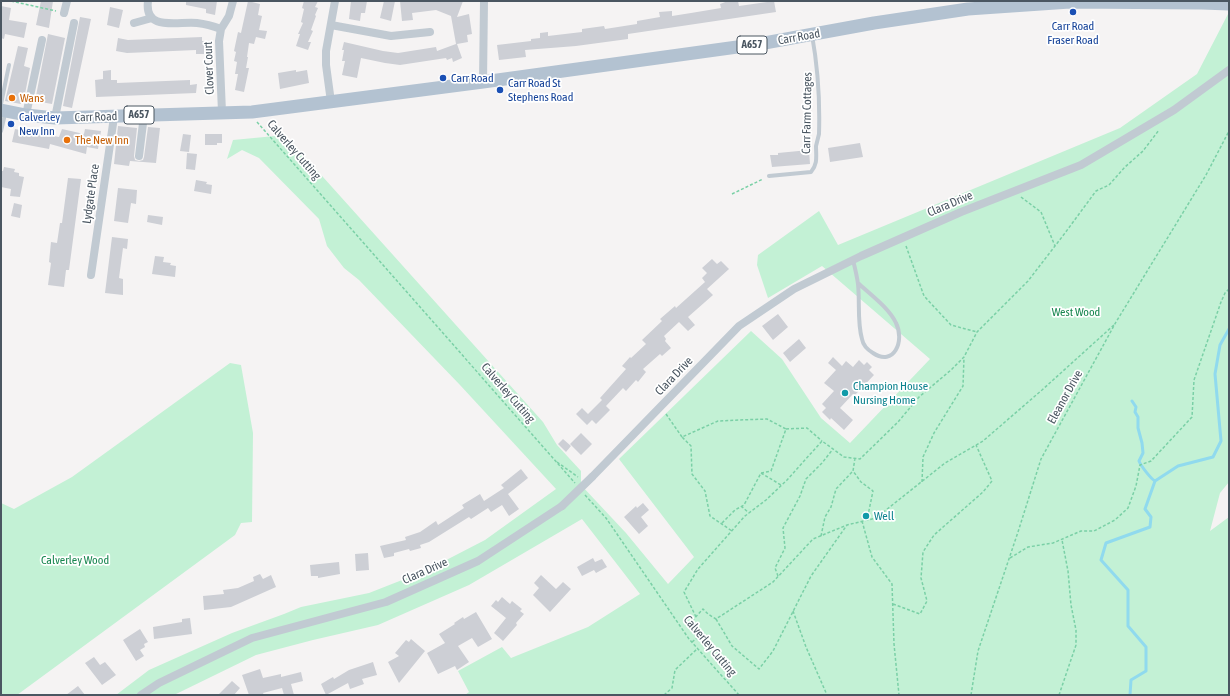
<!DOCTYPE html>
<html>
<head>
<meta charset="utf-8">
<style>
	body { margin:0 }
	#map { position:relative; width:1230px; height:696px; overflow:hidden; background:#f5f3f3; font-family:"Asap Condensed",sans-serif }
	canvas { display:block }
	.frame { position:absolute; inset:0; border:2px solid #4a5661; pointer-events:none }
</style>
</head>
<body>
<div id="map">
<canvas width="1230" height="696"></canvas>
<div class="frame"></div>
</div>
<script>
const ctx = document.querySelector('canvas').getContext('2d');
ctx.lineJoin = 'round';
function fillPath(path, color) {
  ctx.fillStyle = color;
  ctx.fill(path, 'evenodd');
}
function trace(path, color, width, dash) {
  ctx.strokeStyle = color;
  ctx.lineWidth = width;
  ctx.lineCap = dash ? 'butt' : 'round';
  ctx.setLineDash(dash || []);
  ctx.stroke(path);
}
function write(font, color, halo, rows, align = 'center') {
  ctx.font = font + ' "Asap Condensed",sans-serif';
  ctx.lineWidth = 3.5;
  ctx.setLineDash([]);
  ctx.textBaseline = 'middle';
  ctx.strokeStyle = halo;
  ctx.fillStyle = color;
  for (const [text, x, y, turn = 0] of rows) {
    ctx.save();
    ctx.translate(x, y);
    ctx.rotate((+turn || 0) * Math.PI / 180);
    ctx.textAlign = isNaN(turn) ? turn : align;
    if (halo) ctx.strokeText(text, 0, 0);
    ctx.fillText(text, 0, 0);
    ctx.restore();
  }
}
fillPath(new Path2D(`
	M1228 14 1229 15V482L1220 493 1210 531 1229 517V695H465L469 692 458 671 502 647 511 658 588 627 640 594 582 519 469 585 378 625 313 640 256 655 174 695H116L149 670 232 633 284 614 301 607 369 593 425 571 485 540 556 489 460 385 359 280 344 268 327 246 319 219 259 158 242 150 227 159 233 140 275 136 279 128 543 422 557 445 581 471V485L626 533 668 584 694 557 619 459 751 331 782 359 821 418 850 443 930 359 822 266 768 298 757 265 758 255 819 211 838 245 1120 128 1197 74Z
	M230 363 241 365 253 433 252 522 241 523 235 535 17 695H1V503L14 509 72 477Z`), '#c3f1d5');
trace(new Path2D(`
	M1132 401 1136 407 1135 412 1138 417V428L1142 443 1143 453 1139 461C1141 466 1151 479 1155 481
	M1130 695 1131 680 1146 671V647L1128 626V590L1101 560 1106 543 1150 527 1151 517 1145 509 1155 481 1178 466 1213 457 1221 441 1215 374 1220 345 1229 329`), '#90daee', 3);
fillPath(new Path2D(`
	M41 1H53L49 28 36 25Z
	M186 1H217L215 15 206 13V9L186 5Z
	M248 1 260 4 258 15 262 16 259 30 267 31 265 39 256 37 254 44 249 43 247 57H248L246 68H249L244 92 235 90 238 74H235L237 62 234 61 236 52 234 51 238 32 241 33Z
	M304 1H318L315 7 318 8 315 15 316 16 311 30 313 31 308 42H311L308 50 296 46 300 34H298L303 23 301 22 304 9 302 8Z
	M351 1H367L365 13H361L360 21 349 19Z
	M384 1H395L391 21 380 18Z
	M400 1H463L457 17 469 14 472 34 467 35 468 42 457 44 462 58 453 62 452 58 447 60 446 58 400 65 385 63 361 58 357 78 342 75 345 61H342L344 50H342L344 42 383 51 398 53 436 47 437 51 456 44 451 16 436 10 412 13 413 20 402 21Z
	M728 1H738L739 6 774 1 776 12 628 34V39L576 46 525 50 526 57 499 60 497 45 531 41V39L540 38V33L548 32V36L582 32V29L604 26 605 29 637 24V21L660 17 659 12 672 11V16L691 13 721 8 720 4Z
	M1 6 11 8 9 20 27 23 24 38 5 34 4 39 1 38Z
	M110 7 123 10 119 28 107 25Z
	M80 17 91 19 72 108 63 106Z
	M48 34 65 38 52 104 35 101Z
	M202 37V41H204V54H196V50L127 53 116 51 118 38 128 40Z
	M18 46 28 48 24 66 30 68 24 99H22L21 104 5 101Z
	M111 70V80H117V83L190 80V85L197 84 196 93 96 97 95 80 103 79V71Z
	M296 70V72L307 70 309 83 280 89 278 73Z
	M118 126 137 128 134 156 135 160 139 161 143 160 144 157 148 127 160 128 156 163 130 161 129 166 114 164Z
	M15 129 59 137 62 129 84 134 85 129 101 131 98 149 87 147 86 154 50 144 49 149 12 142Z
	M183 134 191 135 189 152 180 151Z
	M205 134H222V143H217V145H205Z
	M860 143 863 157 830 162 828 148Z
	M809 150 810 164 772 167 770 155H778V153Z
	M187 153 197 154 195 170 186 169Z
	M4 167 15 169 14 172 19 173V176L24 177 20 197 10 196 11 189 1 187V171H3Z
	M68 178 81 179 69 270H66L64 287 48 285 51 263 49 262 51 242 57 243 60 223H62Z
	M196 180 207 182 206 184 212 185 211 194 194 191Z
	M118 188 137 190 136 204 131 203 128 223 114 221Z
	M14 203 22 205 20 218 11 216Z
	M148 215 163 217 162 225 147 222Z
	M112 237 128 239 127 249 123 248 119 278 123 279V295L105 293Z
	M155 256 164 257 163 262 171 263 170 265 176 266 175 277 152 274Z
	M712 259 717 264 721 261 729 269 707 289 713 295 688 317 695 325 688 331 679 322 664 336 666 339 665 341 671 348 662 356 660 354 643 369 646 372 638 382 636 380 626 391 623 388 606 406 610 410 596 424 592 420 587 425 576 414 582 408 588 414 602 400 600 398 626 369 622 366 630 357 631 358 646 344 642 340 662 321 660 319 675 306 676 308 705 282 702 278 707 273 702 268Z
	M778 314 788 327 773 340 762 326Z
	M799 339 806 348 790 362 783 353Z
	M833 357 842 366 846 361 853 367 859 360 864 365 867 362 872 367 869 370 874 375 855 395 853 394 840 408 853 420 844 430 831 418 830 420 822 412 826 408 822 404 834 391 824 383 836 370 828 363Z
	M581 433 592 444 581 455 570 444Z
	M563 439 571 446 566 452 558 444Z
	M521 469 528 478 508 494 519 509 509 516 502 505 491 512 488 508 471 519 469 517 429 542 420 545 421 548 410 551 409 549 394 553V556L384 558 380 546 406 540 405 537 420 532 436 521 438 525 464 508 462 505 480 494 484 501 504 488 501 485Z
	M643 503 649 510 641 517 648 526 639 534 624 517 636 506 637 508Z
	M368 553 369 570 356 571 355 554Z
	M593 558 595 562 602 559 607 567 596 573 594 570 582 576 577 567Z
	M339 562 340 574 318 578V576H311L310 565Z
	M260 574 263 579 271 575 276 587 231 607 204 610 203 596 224 594 223 590 238 588 254 581 253 577Z
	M541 575 556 589 563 582 571 589 550 612 533 595 539 588 534 583Z
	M502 597 510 604 512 601 522 609 520 611 524 614 516 623 517 625 503 641 494 633 506 618 491 606 496 600 498 602Z
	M476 612 492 639 478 647 472 638 458 646 469 662 457 670 455 666 438 674 427 653 445 643 439 634 455 624 454 623 463 617 464 619Z
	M190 618 192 634 154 639 153 627 182 622V619Z
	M140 629 148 642 144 644 145 647 140 650 144 656 136 661 123 640Z
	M411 639 425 651 399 683 388 662 399 656 395 653 406 640 409 642Z
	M94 657 100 665 105 662 116 675 102 685 85 663Z
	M373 662 377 675 362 679 364 684 350 689 348 683 326 695 321 684 333 677 334 679 349 670Z
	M260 669 263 678 281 674V677L301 672 303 681 291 684 294 695H284L282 688 263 693 264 695H249L242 675Z
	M232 681 240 688 234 695H218Z
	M78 686 85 695H66Z`), '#cdcfd5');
trace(new Path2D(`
	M11 1 56 11
	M257 122 575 483
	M732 194 763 179
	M1021 197 1041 212 1055 246
	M906 246 924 296 951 325 977 332
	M666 414 682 437
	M786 429 807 428 822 441
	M855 458 853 471 861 482 873 491 867 520
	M557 462 578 477
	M761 473 781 485
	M922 482 923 457 934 433 963 386 964 357
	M585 495 606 518 689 639 739 695
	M741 506 749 513
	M862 521 872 557 892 584 894 644 899 695
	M722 523 735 510 744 505 761 473 771 471 786 429 767 419 739 420 718 421 682 437 691 446 692 474 705 491 710 516 732 531
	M821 536 825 517 831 507 836 489 853 471
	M1010 558 1028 547 1053 543 1081 531H1094L1115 520 1128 508 1136 486 1140 465 1151 461 1192 417 1194 380 1221 302 1225 293 1229 289
	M778 576 775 568 785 548 783 528 800 496 806 479 822 463 833 449
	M893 604 920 614 927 601 921 578 923 552 934 535 983 492 992 481 976 445
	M793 611 806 647 827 695
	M696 617 684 592 698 569 745 516 766 500 787 480 822 441 844 457 860 459 898 422 919 397 951 370 964 357 977 332 1028 281 1065 233 1096 191 1109 185 1125 167 1143 151 1159 130
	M716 619 732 646 759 669 773 651 811 576 847 525
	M692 642 697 638 691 622 703 609 708 614 716 619 773 582 813 539 847 525 876 518 945 463 983 441 1042 390 1115 324
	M664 695 672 688 675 670 698 648
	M971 695 978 651 1018 532 1041 459 1116 322 1206 175 1229 131
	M1059 695 1076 645V630L1071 605 1068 571 1062 540`), '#7ad0a6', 1.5, [3, 2]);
trace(new Path2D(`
	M1 104 9 65
	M1 131 5 114
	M769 176 811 172C818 164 816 156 816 146 817 142 818 138 819 134 820 101 818 68 812 35
	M853 260C855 268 857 276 858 284 860 302 857 322 862 339 863 345 868 350 873 353 894 367 905 341 896 323 889 308 871 295 858 283`), '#c1cad2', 4);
trace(new Path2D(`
	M148 1C144 32 178 21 197 23 206 24 213 26 221 29
	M64 13 67 1
	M134 23 152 18
	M331 25 391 36 430 32
	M483 82 484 1
	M331 102 326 65V51L335 1
	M222 112 219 41 221 29 229 16 233 1
	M26 115 42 40
	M55 118 74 23
	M139 156 144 115
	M91 275 114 117
	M592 477 739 326 794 289 861 256 961 212 1081 165 1174 110 1229 70
	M141 695 159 683 252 638 386 602 478 561 562 506`), '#c1cad2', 8);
trace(new Path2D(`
	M1 110 26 115 55 118 252 112 483 82 759 44 874 23 968 9 1070 2 1202 3 1229 4`), '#b3c2d1', 13);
trace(new Path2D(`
	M562 506 592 477`), '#c1cad2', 8);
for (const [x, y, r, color] of [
	[1073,12,4,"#1a4fb4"],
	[443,78,4,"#1a4fb4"],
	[500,90,4,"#1a4fb4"],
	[12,98,4,"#e8710a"],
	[11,124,4,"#1a4fb4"],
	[67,140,4,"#e8710a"],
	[845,393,4,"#0f9aa8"],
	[866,516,4,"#0f9aa8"]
]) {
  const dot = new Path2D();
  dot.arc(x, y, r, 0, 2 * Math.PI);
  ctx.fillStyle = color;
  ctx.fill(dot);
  trace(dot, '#fff', 1.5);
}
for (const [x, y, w] of [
	[752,45,30],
	[139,115,30]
]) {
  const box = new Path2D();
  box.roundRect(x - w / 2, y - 9, w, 18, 3);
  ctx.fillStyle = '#fff';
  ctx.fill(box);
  trace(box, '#4a5661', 1);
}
write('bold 11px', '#4a5661', null, [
	["A657",752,45],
	["A657",139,115]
]);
write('12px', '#164399', '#fff', [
	["Carr Road",1073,26,"center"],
	["Fraser Road",1073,40,"center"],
	["Carr Road",451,78],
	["Carr Road St",508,83],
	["Stephens Road",508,97],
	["Calverley",19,117],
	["New Inn",19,131]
], 'left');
write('12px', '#4a5661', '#fff', [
	["Carr Road",799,37,-10],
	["Clover Court",209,68,-92],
	["Carr Farm Cottages",807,113,-89],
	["Carr Road",96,117,-2],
	["Calverley Cutting",294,150,49],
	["Lydgate Place",91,194,-82],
	["Clara Drive",950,204,-23],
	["Clara Drive",674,376,-46],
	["Calverley Cutting",508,393,49],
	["Eleanor Drive",1065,397,-61],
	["Clara Drive",425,571,-24],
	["Calverley Cutting",710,646,50]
]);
write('12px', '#c56008', '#fff', [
	["Wans",20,98],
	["The New Inn",75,140]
], 'left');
write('12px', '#17864f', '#fff', [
	["West Wood",1076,312],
	["Calverley Wood",75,560]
]);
write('12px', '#0d838f', '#fff', [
	["Champion House",853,386],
	["Nursing Home",853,400],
	["Well",874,516]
], 'left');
</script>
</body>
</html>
